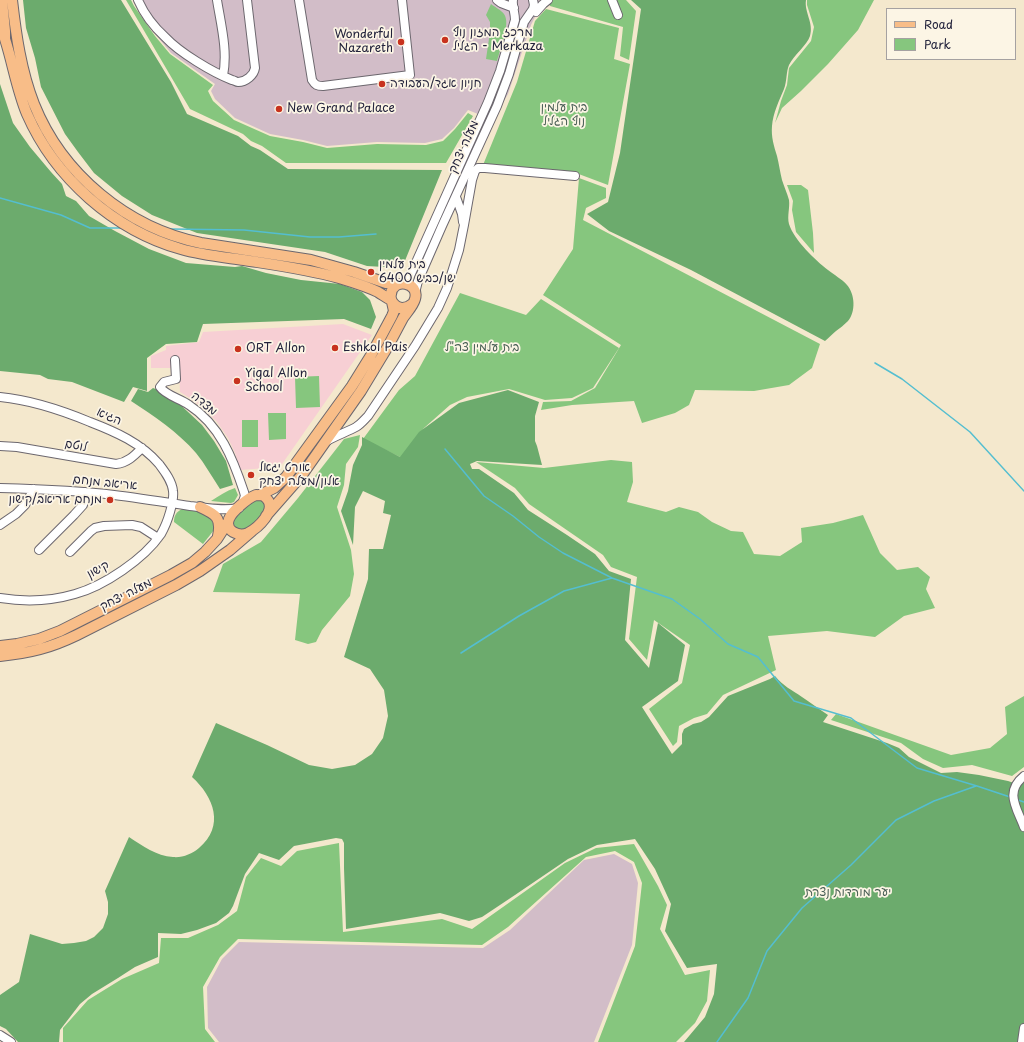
<!DOCTYPE html>
<html>
<head>
<meta charset="utf-8">
<style>
	body { margin:0 }
	#map { position:relative; width:1024px; height:1042px; overflow:hidden; background:#f4e8cd; font-family:"Playpen Sans",sans-serif }
	canvas { display:block }
	.legend { position:absolute; left:886px; top:8px; width:130px; height:52px; box-sizing:border-box; background:#fcf5e5; border:1px solid #a5a1a1; margin:0; padding:5px 7px; list-style:none; font-size:12px; color:#22223b }
	.legend li { display:flex; align-items:center; gap:8px; height:20px }
	.legend b { width:20px; border:1px solid #a5a1a1 }
</style>
</head>
<body>
<div id="map">
<canvas width="1024" height="1042"></canvas>
<ul class="legend">
<li><b style="height:5px;background:#f8bd88"></b>Road</li>
<li><b style="height:11px;background:#86c67e"></b>Park</li>
</ul>
</div>
<script>
const ctx = document.querySelector('canvas').getContext('2d');
ctx.lineJoin = 'round';
function fillPath(path, color) {
  ctx.fillStyle = color;
  ctx.fill(path, 'evenodd');
}
function trace(path, color, width, dash) {
  ctx.strokeStyle = color;
  ctx.lineWidth = width;
  ctx.lineCap = dash ? 'butt' : 'round';
  ctx.setLineDash(dash || []);
  ctx.stroke(path);
}
function write(font, color, halo, rows, align = 'center') {
  ctx.font = font + ' "Playpen Sans","Playpen Sans Hebrew",sans-serif';
  ctx.lineWidth = 3.5;
  ctx.setLineDash([]);
  ctx.textBaseline = 'middle';
  ctx.strokeStyle = halo;
  ctx.fillStyle = color;
  for (const [text, x, y, turn = 0] of rows) {
    ctx.save();
    ctx.translate(x, y);
    ctx.rotate((+turn || 0) * Math.PI / 180);
    ctx.textAlign = isNaN(turn) ? turn : align;
    if (halo) ctx.strokeText(text, 0, 0);
    ctx.fillText(text, 0, 0);
    ctx.restore();
  }
}
fillPath(new Path2D(`
	M343 324 372 335 280 467 240 470 235 453 228 438 217 422 202 407 188 397 180 392 179 368H151V356L166 350V346L199 342 203 332Z`), '#f7cfd4');
fillPath(new Path2D(`
	M133 0H539L540 7 531 25 508 94 493 120 468 110 454 128 442 139 425 143 377 142 327 146 303 140 270 134 235 118 215 99 211 91 215 84 171 53 156 35 136 5Z
	M614 854 632 864 638 883 632 945 594 1042H219L208 1028 207 987 222 959 239 942 483 948 510 930 584 860Z`), '#d2bdc8');
fillPath(new Path2D(`
	M126 0H131L134 6 155 36 170 54 213 85 208 91 213 101 234 120 270 136 303 142 327 148 377 144 426 145 443 141 455 129 468 113 473 116 446 163H286L262 146 251 141 243 134 190 109Z
	M548 0H626L636 11 629 60 620 56 623 27 550 6Z
	M807 0H874L858 30 828 64 801 91 782 108 775 123 781 101 787 85 789 68 811 41 814 27 807 5Z
	M491 4C495 7 501 10 504 14 511 23 500 50 497 61L486 59 490 32V22L486 15Z
	M546 9 619 28 614 59 630 64 608 185 576 173 483 165 517 82 535 21Z
	M579 178 606 188V198L586 208 583 220 820 344 812 368 789 385 754 391 695 390 689 405 675 413 642 423 634 401 572 405 541 410 543 402 571 401 595 388 621 345 543 295 573 249Z
	M787 185H801L808 190 813 233 814 253 796 232 792 210 793 201Z
	M460 293 526 315 541 299 619 348 593 388 572 398 545 400 509 389 467 397 450 405 424 428 402 458 363 439 399 390 415 376Z
	M319 376 320 407 296 408 295 377Z
	M268 413H286V439L269 440Z
	M242 420H258V447H242Z
	M360 435 358 447 346 464 344 485 337 507 351 550 354 574 350 596 322 630 316 642 308 644 295 640 300 594 213 592 223 564 261 542 298 498 344 439Z
	M611 460 632 462 633 482 627 502 666 512 679 507 698 512 712 522 731 531 743 532 754 554 780 556 802 542 801 528 833 523 863 515 880 553 897 570 918 567 930 577 926 589 935 608 904 616 875 637 827 631 768 636 776 670 723 695 707 714 694 718 679 726 677 742 673 746 649 709 682 683 690 645 654 620 647 660 629 639 637 577 611 567 603 555 529 504 515 488 476 462 544 468Z
	M235 488 238 495 234 502 231 503 211 501C219 496 226 491 235 488Z
	M257 500H262L266 506C263 514 253 528 244 530 241 530 239 529 237 529L233 525C233 524 234 519 234 518 237 513 251 502 257 500Z
	M182 509C196 510 214 511 214 530L203 544 174 522C174 516 176 512 182 509Z
	M1024 696V767L1012 776 972 765 943 768 923 759 901 743 831 720 836 714 951 755 990 748 1007 734 1005 707Z
	M339 843 343 932 442 919 472 929 565 863 596 848 634 844 658 886 667 905 660 929 685 975 710 970 707 1001 695 1023 676 1042H598L635 946 642 883 634 862 615 851 586 857 508 927 482 945 238 939 220 957 203 987 205 1029 215 1042H63V1028L88 1000 122 979 159 963 161 938H188L218 925 237 911 246 877 261 858 281 866 297 851Z`), '#86c67e');
fillPath(new Path2D(`
	M23 0H121L171 82 187 114 238 136 251 146 260 150 288 169 442 170 402 268 367 266 325 252 197 233 152 215 122 196 94 173 78 152 65 134 41 87 35 58 26 28Z
	M631 0H806C804 12 814 23 810 36 807 45 794 55 789 65 786 72 787 81 784 89 779 101 773 113 772 126 771 137 774 146 777 156 779 164 780 172 782 180 784 186 787 193 789 200 790 208 787 216 789 224 794 240 815 260 828 270 834 275 842 279 847 285 855 294 856 312 848 321 844 325 840 328 836 331 832 334 829 338 825 341L691 270 609 231 587 214 608 202 620 153 641 9Z
	M0 84 13 123 30 147 51 172 62 184 66 196 76 201 89 216 115 231 149 249 186 263 235 267 242 266 266 273 301 280 340 284 362 292 370 300 376 317 371 329 344 319 203 324 197 342 166 344 147 358V391L133 387 124 402 72 382 48 379 40 375 0 371Z
	M153 388 161 391 172 397 202 425 214 441 226 461 233 485 220 489C212 477 205 464 196 453 178 432 154 416 131 401L138 389 148 392Z
	M508 390 539 402 535 416V441L537 446 542 465 477 461 470 464 472 469H479L514 493 528 510 567 535 595 554 609 571 631 579 625 640 649 668 658 623 685 645 678 681 642 707 672 754 682 744V734L684 729 693 724 701 722 709 717 728 696 770 679 775 676C784 687 791 689 802 697 811 703 819 709 828 715L823 722 887 743 899 748 909 757 941 773 957 772 979 775 1008 781 1017 784 1024 773V1042H684L705 1017 714 994 717 964 687 968 665 931 671 904 655 869 635 839 597 845 568 859 515 895 482 917 469 921 440 913 346 929 344 868V843L342 839 336 838 294 846 279 860 259 853 245 874 233 906 229 913 216 923 197 930 181 934 158 933V957L135 967 118 978 92 994 80 1004 60 1030 59 1042H18L6 1029 0 1026V995L19 982 30 934 62 944 74 943 86 941 94 937 103 928 108 914V902L105 891 129 837C143 846 156 856 173 857 182 858 192 854 199 848 225 826 214 797 192 777L216 723 267 745 309 765 332 769 355 765 372 754 383 738 388 716 384 690 370 669 344 657 368 579 369 549H383L391 515 383 513 385 501 363 491 355 507 353 545 341 511 348 491 353 465 362 445V437L400 457 419 432 459 403Z`), '#6cab6d');
trace(new Path2D(`
	M0 198 61 215 90 228H124
	M170 229 244 230 310 237H339L376 234
	M875 363 902 379 970 432 1024 491
	M445 449 484 496 513 516 539 537 563 553 612 578 672 599 700 619 728 644 758 657 794 701 851 718 917 768 977 786 1010 797
	M461 653 519 616 564 591 612 578
	M1018 800 1024 802
	M717 1042 748 998 767 951 802 908 851 865 896 820 934 801 976 786`), '#54bed0', 1.5);
const minor = new Path2D(`
	M138 0C144 14 154 27 165 37 180 53 212 72 232 80 234 80 236 82 238 82 246 82 254 75 255 68L247 0
	M217 0C221 25 228 51 223 76
	M299 0 312 80C315 85 317 86 323 86L410 75 402 0
	M497 0 501 3 514 8
	M612 0 618 15
	M536 12 543 4 548 0
	M456 197 462 214 463 222
	M401 283 406 281 409 278 488 102 500 71 515 20C515 13 512 6 513 0
	M415 293 418 281 442 226 497 106 509 74 524 22 533 9 534 5 533 0
	M175 360 176 379 164 382 160 387C165 395 181 399 189 405 220 425 233 459 244 492L245 496 242 504
	M0 397C32 400 61 410 90 422 116 432 141 443 159 464 165 472 172 481 173 491 174 498 172 505 170 512 168 519 165 527 161 534 144 559 104 586 75 594 51 601 25 602 0 598
	M327 441C337 435 347 432 356 427 361 424 364 420 368 416L415 346 438 308 447 288 459 250 464 225 472 180 475 171 478 168H485L575 176
	M0 446 17 447 116 464C127 463 134 456 142 448
	M0 488C38 489 76 490 114 495 139 498 164 502 190 506 206 508 223 511 239 508
	M0 525 16 514 25 505 34 489
	M39 550 74 515 83 505 85 492
	M70 552 91 531 95 528 104 526 132 525 141 527 158 538
	M1024 776C1004 792 1017 808 1024 827
	M0 1035 11 1042
	M1022 1042 1024 1028`);
const major = new Path2D(`
	M2 0 5 31V39C13 64 17 90 27 114 55 178 114 230 181 249 201 255 223 257 244 260 276 265 307 269 339 278 352 282 366 286 378 292 383 295 387 298 391 300
	M12 0C16 35 21 71 34 104 62 174 127 228 201 243L311 260 354 272 386 283 397 284
	M256 495C261 495 264 495 267 499 277 510 258 528 248 533 239 537 224 531 229 519 232 511 248 498 256 495Z
	M260 495 274 488 286 477 352 386 370 357 392 316 394 311 392 302
	M200 507C215 514 222 517 218 536
	M266 516 302 475 361 391 387 348 403 318C407 312 413 306 415 299 420 282 393 277 391 294 390 297 391 300 393 303 398 310 406 309 412 304
	M0 646 17 644 39 639 60 631 171 575 192 563 205 552 217 539 228 522
	M0 656C30 653 50 648 77 635L176 585 200 571 230 550 252 531`);
trace(minor, '#6c676e', 10);
trace(major, '#6c676e', 12);
trace(minor, '#fff', 8);
trace(major, '#f8bd88', 10);
for (const [x, y, r, color] of [
	[445,40,4,"#c8321e"],
	[401,42,4,"#c8321e"],
	[382,84,4,"#c8321e"],
	[279,109,4,"#c8321e"],
	[371,272,4,"#c8321e"],
	[335,348,4,"#c8321e"],
	[238,349,4,"#c8321e"],
	[237,381,4,"#c8321e"],
	[251,475,4,"#c8321e"],
	[110,500,4,"#c8321e"]
]) {
  const dot = new Path2D();
  dot.arc(x, y, r, 0, 2 * Math.PI);
  ctx.fillStyle = color;
  ctx.fill(dot);
  trace(dot, '#fcf5e5', 1.5);
}
write('12px', '#22223b', '#fcf5e5', [
	["מרכז המזון נוף",453,33],
	["הגליל - Merkaza",453,47],
	["Wonderful",393,35,"right"],
	["Nazareth",393,49,"right"],
	["חניון אגד/העבודה",390,84],
	["New Grand Palace",287,109],
	["בית עלמין",379,265],
	["ישן/כביש 6400",379,279],
	["Eshkol Pais",343,348],
	["ORT Allon",246,349],
	["Yigal Allon",245,374],
	["School",245,388],
	["אורט יגאל",259,468],
	["אלון/מעלה יצחק",259,482],
	["מנחם אריאב/קישון",102,500,"right"]
], 'left');
write('12px', '#455b52', '#fcf5e5', [
	["בית עלמין",564,108],
	["נוף הגליל",564,122],
	["בית עלמין צה\"ל",482,348],
	["יער מורדות נצרת",848,893]
]);
write('12px', '#22223b', '#fcf5e5', [
	["מעלה יצחק",464,147,-66],
	["מצדה",204,404,40],
	["הגיא",109,417,24],
	["לוטם",76,446,10],
	["אריאב מנחם",105,483,6],
	["קישון",98,570,-29],
	["מעלה יצחק",126,595,-27]
]);
</script>
</body>
</html>
